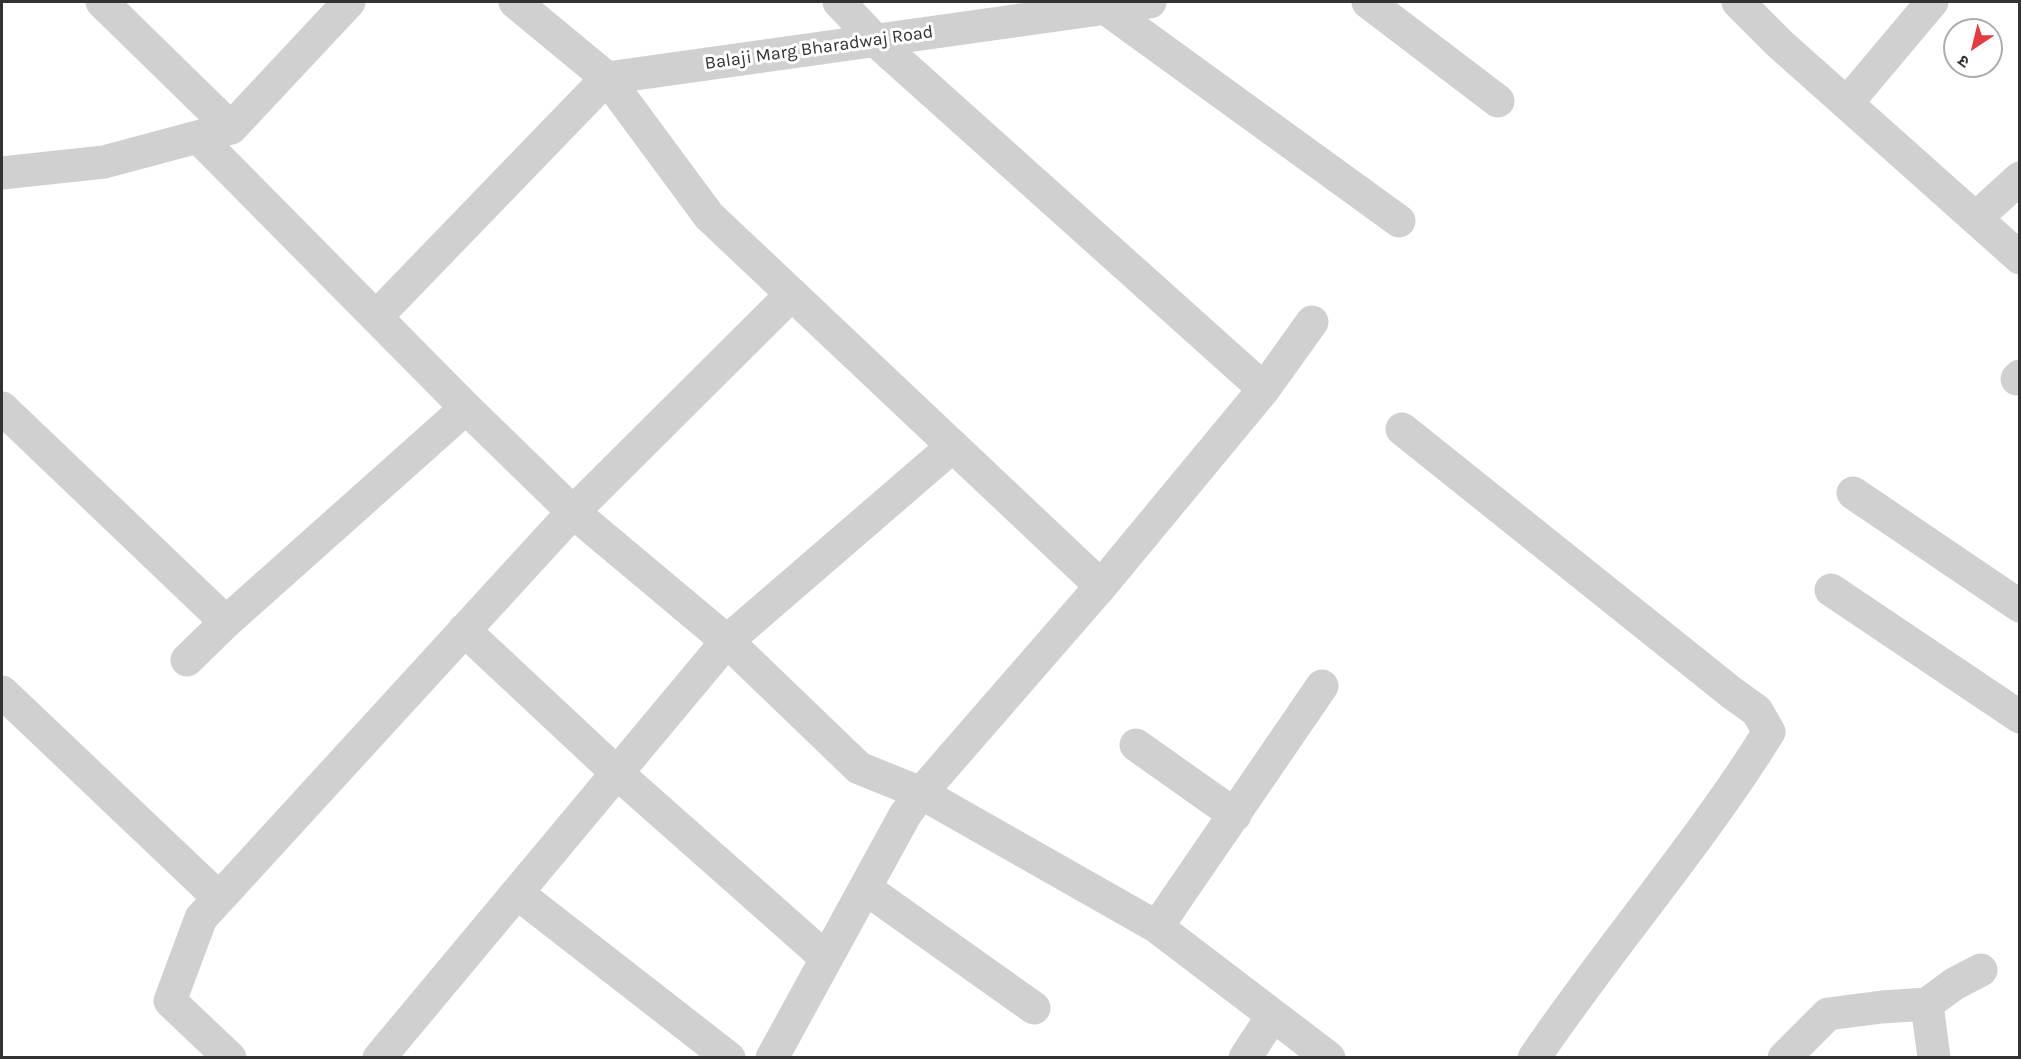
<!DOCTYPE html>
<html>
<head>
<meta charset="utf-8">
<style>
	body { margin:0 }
	#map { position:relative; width:2021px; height:1059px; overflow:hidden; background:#fff; font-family:Karla,"Noto Sans Devanagari",sans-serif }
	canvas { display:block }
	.frame { position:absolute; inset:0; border:3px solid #333; pointer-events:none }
	.north { position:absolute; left:1943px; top:18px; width:60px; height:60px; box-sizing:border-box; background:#fff; border:2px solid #adadad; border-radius:50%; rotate:215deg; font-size:16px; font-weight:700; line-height:24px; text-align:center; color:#333 }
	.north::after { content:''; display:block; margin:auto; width:21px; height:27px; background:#e33c40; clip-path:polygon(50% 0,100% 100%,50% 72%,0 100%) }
</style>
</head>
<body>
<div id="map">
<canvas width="2021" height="1059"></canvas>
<div class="frame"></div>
<div class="north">उ</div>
</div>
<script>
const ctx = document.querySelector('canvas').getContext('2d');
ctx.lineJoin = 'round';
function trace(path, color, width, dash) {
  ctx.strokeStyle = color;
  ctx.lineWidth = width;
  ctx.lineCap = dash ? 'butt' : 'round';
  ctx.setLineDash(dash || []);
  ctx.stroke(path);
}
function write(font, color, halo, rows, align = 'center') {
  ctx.font = font + ' Karla,sans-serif';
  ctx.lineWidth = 6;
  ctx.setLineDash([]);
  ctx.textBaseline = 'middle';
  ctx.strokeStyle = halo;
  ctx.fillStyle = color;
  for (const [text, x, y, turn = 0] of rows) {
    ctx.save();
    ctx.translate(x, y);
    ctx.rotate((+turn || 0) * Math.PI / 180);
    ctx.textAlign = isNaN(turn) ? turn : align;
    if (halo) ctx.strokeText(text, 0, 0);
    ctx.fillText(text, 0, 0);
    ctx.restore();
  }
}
trace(new Path2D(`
	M102 2 231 128
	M515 2 607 78 1150 2
	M839 2 876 41 1264 389 1101 586
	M1368 2 1498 101
	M1738 2 1780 44 2020 258
	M1105 8 1399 221
	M1847 103 1932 2
	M198 137 466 408 573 512 727 641 859 768 921 793 1157 927 1329 1058
	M2 173 104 162 231 128 349 2
	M1976 218 2020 178
	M377 316 607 78 709 216 1101 586 921 793 905 815 772 1058
	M2017 379 2020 376
	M1264 389 1312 322
	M2 408 226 622
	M1402 429 1732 693 1757 711 1769 732C1698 846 1609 947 1534 1058
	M1853 493 2020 606
	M1831 590 2020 717
	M464 630 617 773 826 958
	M187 660 226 622 466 408
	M2 692 219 898
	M1136 745 1235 815
	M865 888 1034 1008
	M517 893 729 1058
	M1157 927 1322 686
	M1927 1004 1934 1058
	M230 1058 170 1001 201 918 573 512 792 294
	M379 1058 727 641 953 446
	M1245 1058 1273 1015
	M1784 1058 1828 1014 1882 1007 1927 1004 1954 984 1981 970`), '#d0d0d0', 33);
write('18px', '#333', '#fff', [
	["Balaji Marg Bharadwaj Road",819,48,-8]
]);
</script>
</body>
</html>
